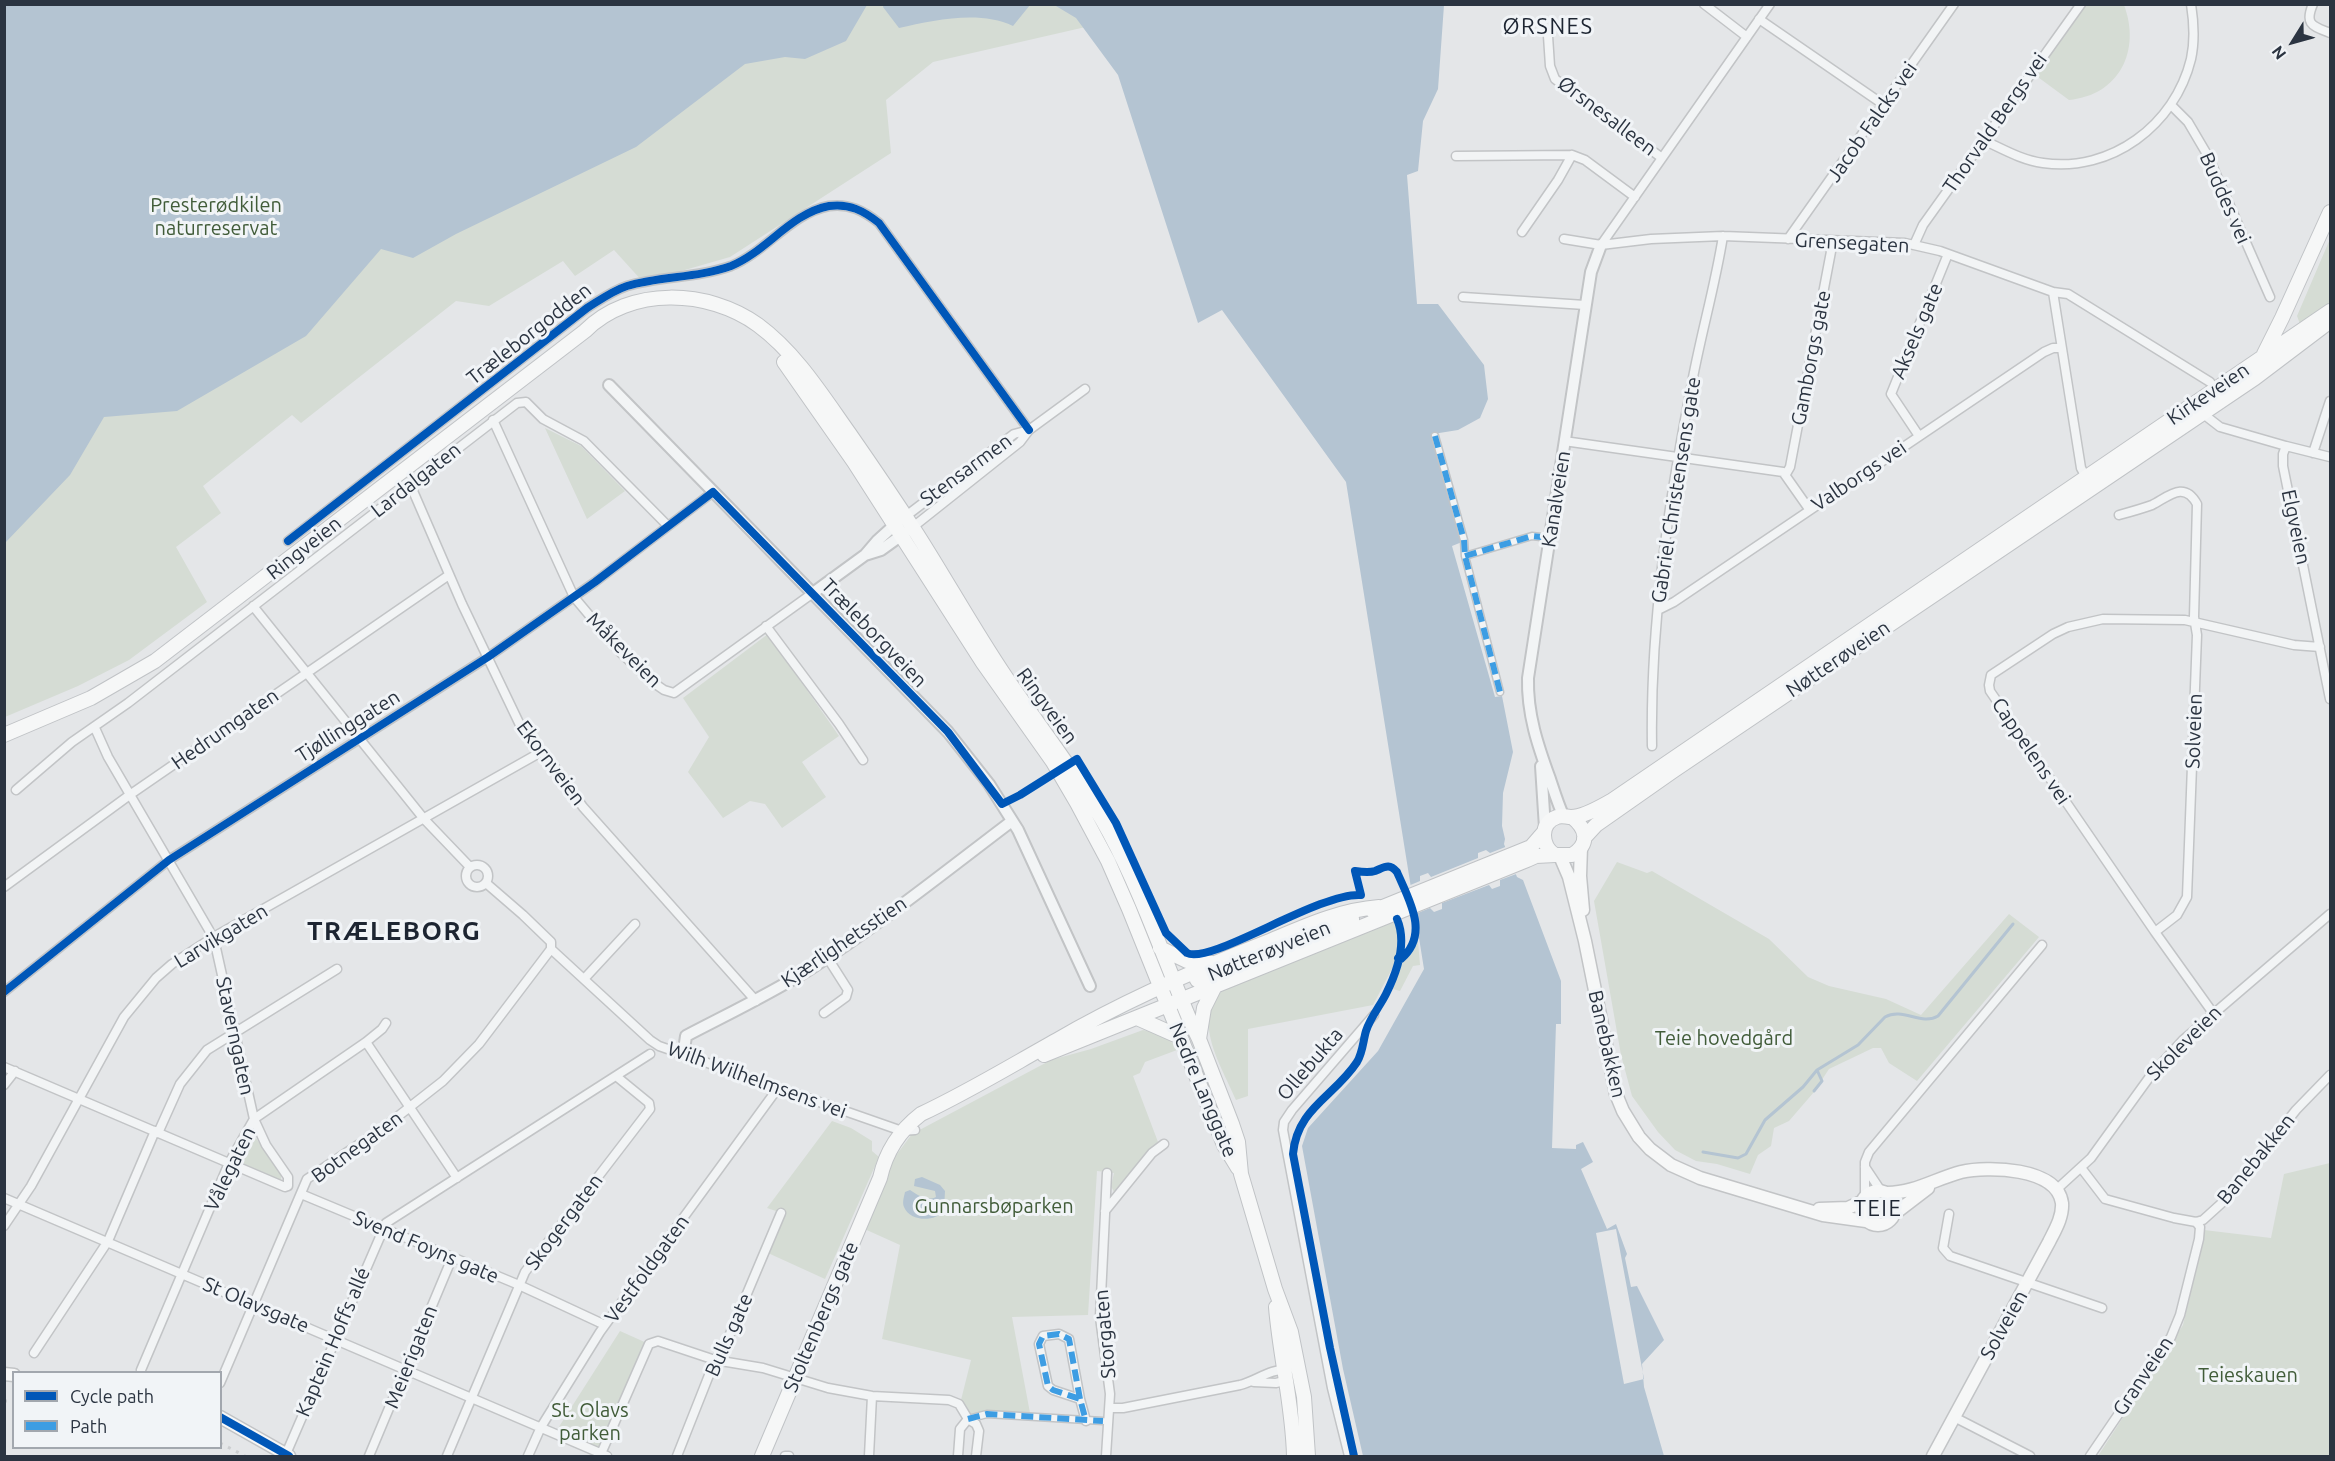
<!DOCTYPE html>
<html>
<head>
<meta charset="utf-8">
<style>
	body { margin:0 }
	#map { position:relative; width:2335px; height:1461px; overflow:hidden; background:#e4e6e8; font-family:Ubuntu,sans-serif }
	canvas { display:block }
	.frame { position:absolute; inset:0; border:6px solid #2b3441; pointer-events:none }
	.legend { position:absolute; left:12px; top:1371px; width:210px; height:78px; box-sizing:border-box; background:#f1f4f7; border:2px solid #a2a7ae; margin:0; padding:8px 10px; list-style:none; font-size:18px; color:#2b3441 }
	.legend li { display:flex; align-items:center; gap:12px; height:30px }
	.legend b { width:30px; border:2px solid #a2a7ae }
	.north { position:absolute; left:2263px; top:12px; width:60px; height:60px; -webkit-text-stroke:4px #f1f4f7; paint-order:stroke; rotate:233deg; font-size:16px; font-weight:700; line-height:24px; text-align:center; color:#2b3441 }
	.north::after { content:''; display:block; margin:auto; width:21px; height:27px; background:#2b3441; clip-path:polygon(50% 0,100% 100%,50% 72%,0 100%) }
</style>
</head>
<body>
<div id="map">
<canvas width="2335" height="1461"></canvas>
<div class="frame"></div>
<ul class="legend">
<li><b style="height:8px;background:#0057b8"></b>Cycle path</li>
<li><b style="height:8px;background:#3d9de3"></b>Path</li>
</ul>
<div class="north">N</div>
</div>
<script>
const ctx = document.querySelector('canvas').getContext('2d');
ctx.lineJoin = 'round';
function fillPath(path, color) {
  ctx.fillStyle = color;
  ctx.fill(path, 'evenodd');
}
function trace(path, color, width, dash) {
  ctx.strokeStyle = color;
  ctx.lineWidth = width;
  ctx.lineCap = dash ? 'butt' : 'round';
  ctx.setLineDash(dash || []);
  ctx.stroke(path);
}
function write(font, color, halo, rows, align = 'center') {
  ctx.font = font + ' Ubuntu,sans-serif';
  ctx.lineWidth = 6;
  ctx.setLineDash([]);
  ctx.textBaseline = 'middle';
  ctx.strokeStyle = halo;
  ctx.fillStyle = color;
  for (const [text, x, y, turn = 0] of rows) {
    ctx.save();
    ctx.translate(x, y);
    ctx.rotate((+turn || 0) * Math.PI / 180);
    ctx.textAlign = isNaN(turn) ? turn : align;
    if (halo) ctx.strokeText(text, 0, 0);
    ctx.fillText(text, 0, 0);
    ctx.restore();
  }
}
fillPath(new Path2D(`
	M5 5H1077L1090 26 933 62 886 100 891 153 730 257 643 282 614 250 575 276 563 261 489 306 456 301 301 423 292 415 203 486 221 513 176 547 207 602 129 660 78 686 5 717Z
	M2081 5H2124C2141 50 2120 95 2069 100L2031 72Z
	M2330 239V303L2300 324 2297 316Z
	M545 428 581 446 625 491 587 519Z
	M768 634 839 736 802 762 826 797 782 828 765 804 750 801 723 818 688 772 709 737 683 698Z
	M1617 862 1647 873 1652 871 1769 939 1808 977 1829 986 1886 999 1921 1015 2009 914 2039 937 1917 1081 1889 1063 1881 1048H1873L1829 1069 1814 1092 1789 1121 1774 1128 1771 1146 1758 1155 1750 1174 1717 1164 1696 1161 1675 1150 1658 1132 1632 1096 1621 1055 1594 901Z
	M1394 917 1400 937 1396 961 1373 1005 1248 1029V1096L1236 1100C1224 1071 1195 1027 1216 997 1220 992 1226 988 1231 984Z
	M1418 941 1420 965 1413 966 1400 991 1393 989 1400 965 1415 942Z
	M1143 1030C1156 1033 1171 1036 1177 1050L1145 1062 1140 1073 1133 1076 1158 1142 1114 1192 1111 1186 1114 1173 1097 1171 1088 1315 1012 1317 1030 1413 987 1411 968 1417 960 1404 971 1360 882 1339 900 1245 860 1227 891 1162 912 1134 1051 1060 1091 1049Z
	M832 1121 851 1128 872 1141V1151L879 1157 825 1279 768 1253 782 1213 767 1208Z
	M249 1138H256L281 1175V1179L278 1181 237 1163 244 1142Z
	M2330 1163V1456H2098L2183 1325 2204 1230 2271 1238 2284 1174Z
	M620 1331 649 1344 600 1453 555 1433Z`), '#d5dcd4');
fillPath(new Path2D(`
	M5 4H867V5L846 41 805 59 785 57 745 64 636 147 456 234 413 258 381 249 306 336 177 411 104 417 70 475 5 543Z
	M884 4 1444 5 1438 89 1423 121 1418 171 1407 175 1417 304H1438L1484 365 1488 399 1480 418 1458 430 1433 434 1462 542 1452 546 1495 697 1502 696 1513 752 1503 793 1502 826 1505 839 1504 844 1517 877 1523 880 1561 981V1024H1556L1552 1148 1576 1149V1145L1583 1142 1593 1162 1581 1169 1607 1229 1616 1224 1627 1254 1625 1258 1631 1287 1637 1286 1664 1340 1642 1364 1644 1387 1664 1456H1363L1343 1369 1302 1146 1308 1128 1378 1051 1424 969 1346 482 1222 310 1198 323 1118 75 1076 18 1056 6 1030 5 1013 26C980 10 934 20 899 28L883 7ZM1616 1229 1644 1379 1624 1384 1596 1233Z
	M922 1177 940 1185 945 1191 944 1211C935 1222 910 1222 904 1207 902 1202 904 1197 905 1192L910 1190C918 1195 927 1202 936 1197L935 1191 914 1186 915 1179Z`), '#b4c4d2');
fillPath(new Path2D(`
	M1508 846 1519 873 1500 880V886L1492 889 1489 885 1442 903V909L1434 912 1430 908 1413 915 1408 886 1420 881V876L1428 873 1431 877 1478 858V853L1486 850 1490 853Z`), '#e4e6e8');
trace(new Path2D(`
	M1814 1091 1822 1081 1817 1070
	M1703 1152 1738 1158 1746 1154 1765 1120 1803 1087 1817 1070 1858 1045 1885 1017C1903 1007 1921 1026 1938 1016L2013 924`), '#b4c4d2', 3);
const pedestrian = new Path2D(`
	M1435 436 1464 540 1465 556 1500 692
	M1465 556 1532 536 1550 538
	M968 1419 987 1414 1103 1421`);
const minor = new Path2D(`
	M1704 4 1747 37
	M2313 4C2304 25 2313 26 2330 33
	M1759 19 1884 105
	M1548 36 1550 66 1555 79 1662 158
	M2171 105 2188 122 2208 156 2270 297
	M1983 140C2003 149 2021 160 2043 163 2111 173 2175 125 2191 59 2195 41 2194 23 2191 4
	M1456 156 1572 155 1585 160 1635 197
	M1522 232 1558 180 1572 155
	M1564 239 1601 245 1651 239 1723 236 1905 243 1940 251 2053 292 2068 294 2210 382
	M1788 239 1954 4
	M1601 245 1770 4
	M1914 245 1923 225 2081 4
	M2053 292 2081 468 2086 477
	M1463 297 1585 305
	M2202 413 2220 427 2286 446 2283 454V466L2330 699
	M493 420 574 597 621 653 651 681 664 690 674 693 813 593
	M1919 436 1891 394 1948 254
	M1564 441 1783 472 1809 509
	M2286 446 2330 457
	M2313 453 2330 401
	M1786 474 1790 467 1833 241
	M410 484 462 604 520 725 554 766 583 807 756 1001
	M2119 515C2130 512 2141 509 2152 505 2168 497 2184 480 2197 504L2194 617 2197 635 2187 897 2177 915 2155 932 2213 1013
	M906 516 1014 434 1029 430
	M913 527 1020 442 1029 430 1085 389
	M288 541 587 308C600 300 612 291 627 286 661 276 698 278 731 266 766 252 791 213 829 206 849 203 864 211 879 223L1029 430
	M253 606 424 819 470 867
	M1658 610 1674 602 2044 352 2053 348H2061
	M766 626 839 724 863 760
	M1652 746C1650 626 1668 506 1691 388 1700 337 1715 287 1723 236
	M16 790 72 742 128 703 517 403 526 402 543 419 584 441 668 526
	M466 876a11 11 0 1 1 22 0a11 11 0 1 1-22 0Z
	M486 883 523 915 551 942V949L650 1040 659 1046 902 1131 915 1130
	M4 887 131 794 449 575
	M2155 932 1990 691 1989 685 1991 675 2053 634 2068 627 2103 619 2185 620 2294 645 2320 647
	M584 979 635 924
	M4 992 169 860 488 657 595 582 713 492
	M824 1013 846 997 848 990 827 957
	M366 1042 457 1178
	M4 1067 285 1187 288 1186V1177L266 1145 254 1119 216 948 209 930 108 757 95 728
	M4 1085 15 1071
	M158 1133 180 1084 207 1050 337 969
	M1865 1167 1881 1191
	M2082 1169 2105 1199 2174 1218 2196 1222 2203 1220 2224 1201 2296 1110 2330 1075
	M2056 1190 2091 1158 2151 1075 2183 1040 2330 914
	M301 1194 519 1285 605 1325
	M1865 1196V1162L1869 1152 2042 945
	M4 1198 607 1456
	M1105 1211 1152 1153 1164 1144
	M1949 1214 1943 1248 1950 1256 2102 1308
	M4 1226 31 1186 124 1017 156 978 172 964 212 938 541 752
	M34 1353 108 1241 155 1131
	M141 1370 229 1163 254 1119 366 1042 382 1029 386 1023
	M1254 1382 1276 1383 1288 1380
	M220 1383 307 1179 383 1128 443 1081 479 1044 551 949
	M1080 1399 1069 1339 1059 1334 1043 1336 1039 1344 1048 1386 1053 1390 1080 1399 1086 1421
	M1111 1408H1123L1240 1385C1256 1381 1271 1368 1288 1370
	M1954 1417 2030 1456
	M286 1454 386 1223 650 1054
	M369 1456 452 1258
	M447 1456 525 1272 650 1109 649 1103 616 1076
	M528 1456 541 1427 600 1332 778 1088
	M600 1456 649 1344 658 1341 715 1360 763 1368 828 1388 872 1396 949 1400 959 1404 968 1419 976 1424 979 1431 976 1456
	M677 1456 715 1360 724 1348 781 1213
	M785 1456H789
	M869 1456 872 1396
	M958 1456 960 1429 968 1419
	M1106 1456 1110 1394 1100 1317 1107 1173
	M1349 1456 1332 1388 1283 1130 1284 1122 1292 1110 1374 1015
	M2090 1456 2171 1337 2180 1315 2199 1239 2200 1227 2196 1222`);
const tertiary = new Path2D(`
	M609 385 948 732 989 784 1018 830 1090 986
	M865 555 881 550 906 532
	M813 593 865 555 877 541 898 522
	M1541 766 1545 828
	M1563 815C1558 804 1554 791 1550 779 1538 746 1527 714 1528 678L1591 272 1601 245
	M689 1057 684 1050 686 1036C728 1014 770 994 810 969 880 924 946 871 1012 821`);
const secondary = new Path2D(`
	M1581 847 1580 876 1583 910
	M1560 856 1569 877 1585 941 1616 1094 1623 1111 1639 1137 1650 1149 1671 1165 1700 1178 1823 1215 1866 1221
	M1861 1208a17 17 0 1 1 34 0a17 17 0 1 1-34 0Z
	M1887 1193C1914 1193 1935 1179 1961 1172 1987 1166 2057 1167 2062 1203 2063 1217 2055 1230 2049 1242L1933 1456
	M1819 1209 1848 1208 1861 1202
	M1894 1214 1928 1188
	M4 1374 14 1375
	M220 1417 289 1456`);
const primary = new Path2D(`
	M2264 354 2282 318 2330 212
	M784 362 854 462 983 663 1053 762 1077 803 1108 861 1129 909 1224 1145 1238 1168
	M4 735 91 698 155 661 585 331C630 286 708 289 758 325 796 353 822 395 849 433 872 466 895 500 917 534 947 581 974 630 1005 676 1040 728 1079 776 1109 832 1141 891 1163 956 1189 1018L1199 1039 1232 1124 1238 1142 1241 1174 1275 1289 1291 1332 1304 1397 1308 1456
	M1572 817C1587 829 1590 844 1572 855H1555C1541 846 1539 823 1557 817 1562 815 1566 817 1571 817 1584 817 1600 807 1611 801L2330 311
	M1584 838 1596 825 1673 771 2255 378 2329 322
	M1373 911 1531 847 1544 832
	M1160 948 1187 961 1212 963
	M1197 980 1352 919
	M1137 1018 1180 1037
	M1199 1039 1204 1008 1216 984
	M1044 1055 1527 860 1536 856 1555 855
	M1276 1307C1280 1357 1293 1406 1294 1456
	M762 1456 880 1178C886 1151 899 1131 921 1114 968 1092 1012 1065 1057 1040 1124 1001 1195 970 1267 942 1303 927 1339 910 1379 907`);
trace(pedestrian, '#c2c4c6', 9);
trace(minor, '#c2c4c6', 11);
trace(tertiary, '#c2c4c6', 14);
trace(secondary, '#c2c4c6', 15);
trace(primary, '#c0c3c6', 16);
trace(pedestrian, '#f2f4f5', 6);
trace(minor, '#f2f4f5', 8);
trace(tertiary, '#f2f4f5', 10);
trace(secondary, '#f6f7f7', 12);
trace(primary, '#f6f7f7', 14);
trace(new Path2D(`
	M4 1401H14
	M220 1443 245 1456`), '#ccced0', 3, [3, 6]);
trace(new Path2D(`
	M1435 436 1464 540 1465 556 1500 692
	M1465 556 1532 536 1550 538
	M1080 1399 1069 1339 1059 1334 1043 1336 1039 1344 1048 1386 1053 1390 1080 1399 1086 1421
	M968 1419 987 1414 1103 1421`), '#3d9de3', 6, [12, 6]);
trace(new Path2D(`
	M288 541 587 308C600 300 612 291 627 286 661 276 698 278 731 266 766 252 791 213 829 206 849 203 864 211 879 223L1029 430
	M4 992 169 860 488 657 595 582 713 492 948 732 1002 804 1020 795 1077 759 1116 823 1166 933 1187 953C1211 965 1319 892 1361 895L1355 871C1362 872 1369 873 1375 871 1385 867 1389 863 1397 872 1409 900 1430 934 1401 959L1398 958
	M220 1417 289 1456
	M1354 1456 1330 1348 1293 1154C1297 1108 1334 1097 1357 1062 1363 1052 1363 1041 1366 1031 1370 1018 1380 1006 1386 994 1397 972 1407 942 1397 919`), '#0057b8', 8);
write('20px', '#2b3441', '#f1f4f7', [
	["Ørsnesalleen",1607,116,37],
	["Jacob Falcks vei",1872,122,-55],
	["Thorvald Bergs vei",1995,123,-55],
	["Buddes vei",2225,198,66],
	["Grensegaten",1852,243,3],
	["Aksels gate",1917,331,-67],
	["Træleborgodden",529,334,-38],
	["Gamborgs gate",1811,358,-79],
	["Kirkeveien",2208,394,-34],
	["Stensarmen",966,470,-36],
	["Valborgs vei",1859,476,-34],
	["Lardalgaten",416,480,-38],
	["Gabriel Christensens gate",1676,490,-81],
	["Kanalveien",1556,499,-81],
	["Elgveien",2296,527,78],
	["Ringveien",304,548,-38],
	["Træleborgveien",874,633,46],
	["Måkeveien",624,650,45],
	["Nøtterøveien",1838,659,-34],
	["Ringveien",1047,706,54],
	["Tjøllinggaten",348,726,-32],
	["Hedrumgaten",225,729,-35],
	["Solveien",2194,731,-88],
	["Cappelens vei",2031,751,56],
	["Ekornveien",551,763,53],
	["Larvikgaten",221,936,-31],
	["Kjærlighetsstien",844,942,-34],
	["Nøtterøyveien",1269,951,-22],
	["Staverngaten",235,1036,78],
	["Skoleveien",2184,1043,-45],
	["Banebakken",1607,1044,77],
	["Ollebukta",1310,1064,-49],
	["Wilh Wilhelmsens vei",757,1080,20],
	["Nedre Langgate",1203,1090,67],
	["Botnegaten",357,1147,-36],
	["Banebakken",2256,1159,-51],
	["Vålegaten",230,1169,-64],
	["Skogergaten",564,1222,-53],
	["Svend Foyns gate",426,1247,23],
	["Vestfoldgaten",647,1269,-54],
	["St Olavsgate",256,1305,23],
	["Stoltenbergs gate",821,1317,-67],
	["Solveien",2004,1325,-61],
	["Storgaten",1105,1334,-95],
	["Bulls gate",729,1335,-66],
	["Kaptein Hoffs allé",333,1342,-67],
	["Meierigaten",411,1357,-68],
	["Granveien",2143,1376,-56]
]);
write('20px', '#415c39', '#f1f4f7', [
	["Presterødkilen",216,205],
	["naturreservat",216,228],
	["Teie hovedgård",1724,1038],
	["Gunnarsbøparken",994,1206],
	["Teieskauen",2248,1375],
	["St. Olavs",590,1410],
	["parken",590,1433]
]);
ctx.letterSpacing = '1.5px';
write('22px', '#1d2532', '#f1f4f7', [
	["ØRSNES",1548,27],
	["TEIE",1878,1209]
]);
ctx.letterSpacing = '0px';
ctx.letterSpacing = '1.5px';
write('bold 26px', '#1d2532', '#f1f4f7', [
	["TRÆLEBORG",394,931]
]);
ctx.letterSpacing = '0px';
</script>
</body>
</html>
